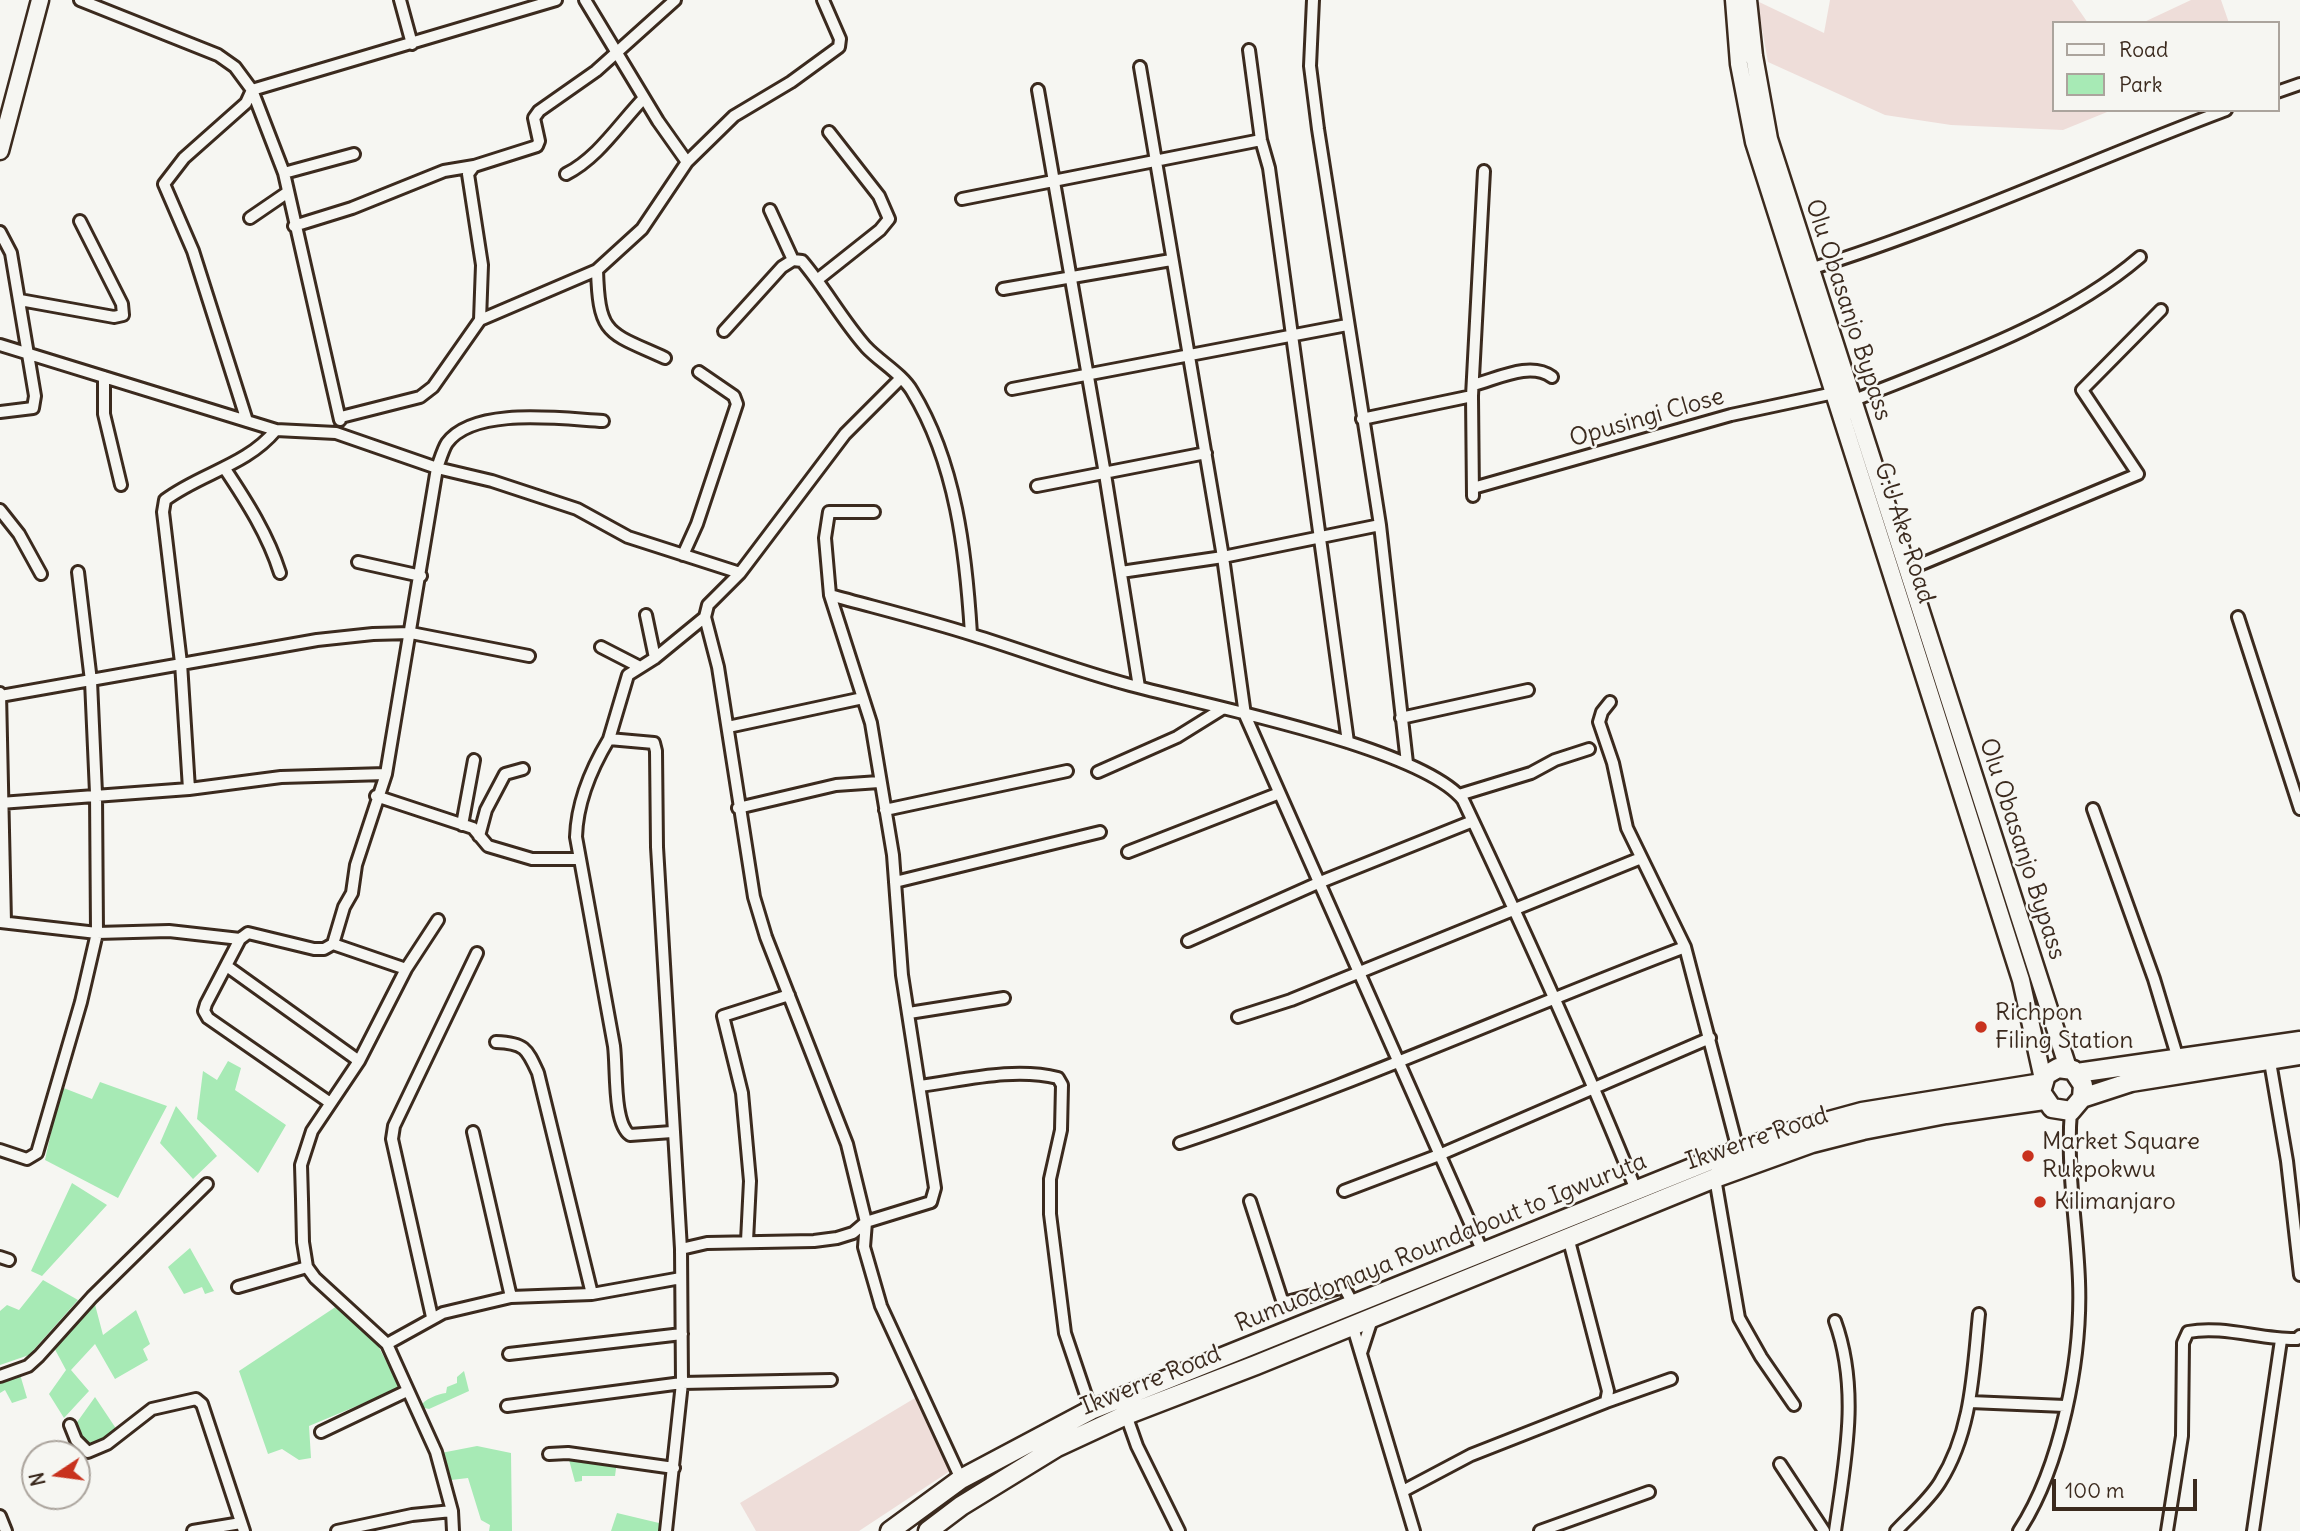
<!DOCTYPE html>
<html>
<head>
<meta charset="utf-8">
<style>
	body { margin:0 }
	#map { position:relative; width:2300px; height:1531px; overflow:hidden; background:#f6f6f2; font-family:Delius,sans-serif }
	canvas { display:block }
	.legend { position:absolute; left:2052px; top:21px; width:228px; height:91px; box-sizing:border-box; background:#f6f6f2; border:2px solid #aba49d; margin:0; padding:9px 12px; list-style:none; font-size:21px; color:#3b2a1e }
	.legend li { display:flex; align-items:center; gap:14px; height:35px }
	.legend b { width:35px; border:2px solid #aba49d }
	.north { position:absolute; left:21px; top:1440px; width:70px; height:70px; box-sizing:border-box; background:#f6f6f2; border:2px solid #aba49d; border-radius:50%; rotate:257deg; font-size:19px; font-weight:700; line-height:28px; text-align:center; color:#3b2a1e }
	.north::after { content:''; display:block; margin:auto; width:24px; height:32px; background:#c8321e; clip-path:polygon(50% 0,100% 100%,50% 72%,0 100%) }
	.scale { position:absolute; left:2052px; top:1479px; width:145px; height:32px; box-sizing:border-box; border:4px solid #3b2a1e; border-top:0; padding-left:9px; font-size:21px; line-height:24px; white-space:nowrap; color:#3b2a1e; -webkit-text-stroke:5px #f6f6f2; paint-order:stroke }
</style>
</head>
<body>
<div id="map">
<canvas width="2300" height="1531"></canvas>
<ul class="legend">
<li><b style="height:9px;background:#f6f6f2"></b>Road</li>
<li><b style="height:19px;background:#a7eab5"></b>Park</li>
</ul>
<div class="north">N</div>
<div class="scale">100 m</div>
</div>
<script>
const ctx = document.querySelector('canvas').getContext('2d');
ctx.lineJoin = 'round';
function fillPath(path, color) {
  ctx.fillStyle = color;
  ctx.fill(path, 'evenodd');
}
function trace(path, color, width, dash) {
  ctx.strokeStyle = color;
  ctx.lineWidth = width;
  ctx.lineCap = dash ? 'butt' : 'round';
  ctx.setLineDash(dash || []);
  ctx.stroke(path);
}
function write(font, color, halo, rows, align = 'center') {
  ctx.font = font + ' Delius,sans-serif';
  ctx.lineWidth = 5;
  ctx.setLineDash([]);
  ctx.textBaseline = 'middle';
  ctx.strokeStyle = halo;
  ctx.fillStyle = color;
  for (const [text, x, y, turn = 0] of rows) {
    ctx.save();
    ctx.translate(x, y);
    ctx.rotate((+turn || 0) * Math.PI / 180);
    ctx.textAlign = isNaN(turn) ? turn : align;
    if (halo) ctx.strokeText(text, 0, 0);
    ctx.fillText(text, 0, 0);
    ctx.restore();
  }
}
fillPath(new Path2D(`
	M1830 0H2072L2088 23H2053V110H2112L2063 130 1951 125 1885 115 1768 62 1757 1 1824 33Z
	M2191 0H2221L2229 23H2142Z
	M920 1395 950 1471 859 1531H756L740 1503Z`), '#eeddd9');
fillPath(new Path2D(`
	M228 1061 241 1068 235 1090 286 1125 258 1173 197 1119 203 1071 217 1080Z
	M100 1082 167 1106 118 1198 45 1160 61 1087 92 1099Z
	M176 1106 217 1156 193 1179 160 1143Z
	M72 1183 107 1205 42 1276 31 1271Z
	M190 1248 214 1291 205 1294 202 1287 184 1294 168 1267Z
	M43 1280 78 1300 29 1355 0 1365V1311L7 1305 19 1310Z
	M93 1297 103 1335 136 1310 150 1344 143 1349 148 1360 115 1379 95 1344 71 1370 89 1391 64 1418 49 1394 66 1370 51 1342Z
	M340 1304 371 1332 400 1388 309 1426 311 1458 299 1460 282 1449 268 1454 239 1371Z
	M19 1371 27 1398 12 1403 5 1390 0 1393V1377Z
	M464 1371 469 1391 429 1409 420 1407C424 1399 438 1394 446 1393L447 1387 457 1383V1377Z
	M95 1397 117 1430 89 1449 81 1442 75 1425Z
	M477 1446 511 1453 512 1531H489L490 1525 481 1520 468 1478 451 1480 441 1453Z
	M568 1456 617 1461 615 1476H582V1481L575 1482Z
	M617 1513 659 1523V1531H611Z`), '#a7eab5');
const street = new Path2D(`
	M80 0 218 55 235 67 252 90 284 173 340 420
	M400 0 412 44
	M585 0 658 121 687 162
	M1313 0 1310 66 1318 129 1380 525 1407 763
	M1249 50 1261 140 1269 168 1348 742
	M1140 67 1223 557 1245 715 1482 1250
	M1038 90 1105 474 1139 687
	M2277 92 2300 84
	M284 173 354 154
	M566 174C598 158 619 124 644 98
	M962 199 1261 140
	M770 210 793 260
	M250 218 288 192
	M294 226 352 208 444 171 474 166
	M0 232 11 253 35 396 33 408 0 412
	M1810 269C1952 225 2087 162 2226 110
	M597 270C599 336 608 332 665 358
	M817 280 880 230 889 219 879 196 829 132
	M1003 289 1171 260
	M20 300 114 317 123 315 122 304 80 221
	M480 320 482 265 468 174 474 166 537 146 539 141 534 118 539 111 596 71 675 0
	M724 331 782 267 793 260 802 261C825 288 842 320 866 347 880 362 902 374 912 391 956 463 966 553 971 634
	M0 345 276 430 336 433 437 468 492 481 577 509 628 537 740 573
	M104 377V414L121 485
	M901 378 845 434 740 573 708 605 705 617 718 667 754 897 766 937 847 1144 866 1222 864 1247 881 1306 961 1479
	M1473 385C1497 379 1530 361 1552 377
	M1012 389 1347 325
	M1854 400C1949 362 2062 324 2140 257
	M341 417 420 397 433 387 480 320 597 270 642 229 687 162 734 116 791 82 839 47 840 39 823 0
	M1362 419 1472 396
	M247 421 193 251 164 184 184 158 246 103 252 90 556 0
	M225 469C247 502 268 535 280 573
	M1037 486 1206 453
	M1473 488 1731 415 1834 393
	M1473 496 1472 396 1484 171
	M0 510 19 534 41 574
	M683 555 697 524 737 404 734 396 699 372
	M358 562 421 576
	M1907 570 2138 474 2082 390 2161 310
	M1121 572 1223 557 1380 525
	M830 595C877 608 926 620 973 635 1025 651 1077 671 1130 685 1203 705 1421 747 1463 800 1524 929 1583 1058 1636 1190
	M646 615 655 658
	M2238 617 2300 809
	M601 647 638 666
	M0 693 5 922
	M0 696 317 640 373 634 411 633 529 656
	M1610 702 1602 712 1599 722 1613 763 1627 828 1685 947 1738 1150
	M1401 718 1528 690
	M728 727 863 698
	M609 739C591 769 577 802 576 837L614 1046C617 1069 613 1123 630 1135L672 1132
	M1098 772 1177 737 1222 709
	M189 789 181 663 163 512 165 500C201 473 246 466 276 430
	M1459 795 1531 773 1555 760 1589 749
	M376 796 473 828 488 846 532 859H578
	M0 803 189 789 281 777 386 774
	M738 808 836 785 879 782
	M2093 809 2154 979 2178 1059
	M885 810 1067 771
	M462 825 474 760
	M479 836 486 810 505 774 523 769
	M1128 852 1277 794
	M895 882 1100 832
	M438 920 406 969 359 1061 312 1131 301 1165 302 1199 303 1242 307 1267 315 1278 387 1344 436 1452 452 1511 453 1531
	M0 922 97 933 169 931 240 939
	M1188 941 1318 883 1473 821
	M333 944 406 969
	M228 967 359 1061
	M909 1013 1004 998
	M1238 1017 1291 1000 1641 858
	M2269 1056 2287 1161 2300 1275
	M920 1086C965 1080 1014 1067 1058 1078L1062 1085 1061 1130 1050 1179V1214L1065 1333 1091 1410
	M329 1102 208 1018 204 1011 206 1004 240 939 248 933 314 949H324L333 944 344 907 352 893 356 865 386 774 437 468C440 460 443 449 447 443 474 406 563 419 603 421
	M473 1132 511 1297
	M1180 1143C1351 1086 1516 1011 1685 947
	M0 1150 27 1159 37 1153 81 1002 97 933 96 793 91 681 78 572
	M1715 1178 1739 1318 1761 1357 1794 1405
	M1344 1191 1439 1155 1710 1038
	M1250 1201 1282 1300 1287 1302 1344 1287 1353 1304
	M747 1241 750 1181 742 1093 723 1016 789 995
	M681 1249 707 1243 814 1241 837 1238 853 1233 866 1222 931 1202 935 1188 902 975 893 855 871 723 830 595 825 538 829 512H874
	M0 1257 9 1260
	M238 1287 307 1267
	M592 1294 681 1278
	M432 1317 392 1139 394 1126 477 953
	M1352 1324 1414 1531
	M387 1344 443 1313 511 1297 592 1294 538 1073C527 1049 525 1043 496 1042
	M1361 1353 1373 1316
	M509 1354 682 1334
	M0 1376 28 1366 39 1356 92 1297 207 1184
	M1606 1402 1671 1379
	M1970 1402 2065 1406
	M507 1406 682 1383 831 1380
	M1126 1415 1137 1446 1179 1531
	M70 1425 76 1440 88 1452 107 1444 152 1409 196 1399 202 1404 244 1531
	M321 1432 407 1391
	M549 1454 568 1453 674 1468
	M1780 1464 1824 1531
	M1403 1491 1471 1455 1606 1402 1608 1391 1568 1237
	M0 1516 6 1531
	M193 1531 241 1523
	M337 1531 412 1515 452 1511
	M666 1531 682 1383 681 1249 657 847 656 751 654 743 609 739 628 675 655 658 705 617
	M1540 1531 1649 1492
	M1835 1531C1845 1461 1860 1390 1835 1321
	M1896 1531C1910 1516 1929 1500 1940 1482 1972 1431 1973 1372 1979 1314
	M2019 1531C2061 1467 2082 1358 2079 1281 2077 1224 2066 1168 2071 1111
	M2167 1531 2182 1436 2183 1343 2188 1332C2223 1325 2262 1340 2297 1339L2300 1336
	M2253 1531 2281 1340`);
const secondary = new Path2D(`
	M1734 0 1739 64 1754 142 2021 980 2043 1079
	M1748 0 1754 56 1769 139 2068 1068
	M0 151 40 0`);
const primary = new Path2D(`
	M2058 1068 2073 1070 2083 1085 2082 1098 2071 1111 2052 1108 2041 1092 2046 1075Z
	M2077 1073 2300 1041
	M2082 1098 2131 1082 2300 1055
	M890 1531 961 1479 1091 1410 1709 1161 1796 1130 1862 1112 2042 1083
	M928 1531 961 1506 1057 1447 1126 1415 1256 1365 1715 1178 1812 1143 1863 1130 1946 1114 2044 1100`);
trace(street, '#3b2a1e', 16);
trace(secondary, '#3b2a1e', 21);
trace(primary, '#3b2a1e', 23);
trace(street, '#f6f6f2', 10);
trace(secondary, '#f6f6f2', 16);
trace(primary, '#f6f6f2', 18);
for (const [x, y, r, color] of [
	[1981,1027,7,"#c8321e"],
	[2028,1156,7,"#c8321e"],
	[2040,1202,7,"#c8321e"]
]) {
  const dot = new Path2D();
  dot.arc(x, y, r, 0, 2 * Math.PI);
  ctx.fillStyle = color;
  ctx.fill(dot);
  trace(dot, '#f6f6f2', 2.5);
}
write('24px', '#3b2a1e', '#f6f6f2', [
	["Olu Obasanjo Bypass",1848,310,72],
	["Opusingi Close",1647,418,-16],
	["G.U Ake Road",1904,533,72],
	["Olu Obasanjo Bypass",2022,849,72],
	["Ikwerre Road",1757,1139,-19],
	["Rumuodomaya Roundabout to Igwuruta",1441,1243,-22],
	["Ikwerre Road",1151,1381,-22]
]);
write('24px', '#3b2a1e', '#f6f6f2', [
	["Richpon",1995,1013],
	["Filing Station",1995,1041],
	["Market Square",2042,1142],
	["Rukpokwu",2042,1170],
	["Kilimanjaro",2054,1202]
], 'left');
</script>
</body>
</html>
